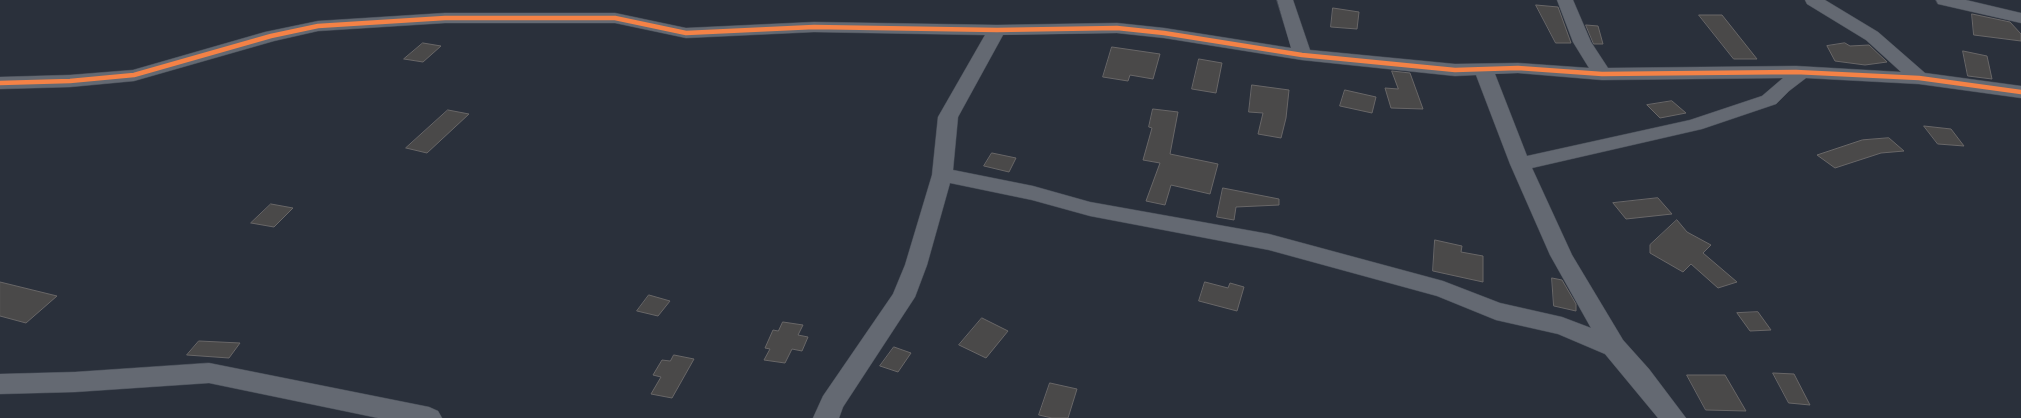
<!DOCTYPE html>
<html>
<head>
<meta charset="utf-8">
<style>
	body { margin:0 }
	canvas { display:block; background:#2a303b }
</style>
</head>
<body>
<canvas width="2021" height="418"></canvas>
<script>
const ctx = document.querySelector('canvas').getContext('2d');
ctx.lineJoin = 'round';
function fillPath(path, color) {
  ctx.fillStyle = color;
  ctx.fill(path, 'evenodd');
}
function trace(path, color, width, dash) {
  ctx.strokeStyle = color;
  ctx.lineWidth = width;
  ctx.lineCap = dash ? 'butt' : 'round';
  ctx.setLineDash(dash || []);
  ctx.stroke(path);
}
const building = new Path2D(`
	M1536 5 1558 7 1571 43H1556Z
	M1333 8 1359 12 1357 29 1331 27Z
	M1972 14 2010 22 2021 34V41L1974 35Z
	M1699 15H1722L1757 59H1734Z
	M1586 25 1598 26 1603 44H1594Z
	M423 43 441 46 423 62 404 59Z
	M1845 43 1850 46 1869 45 1887 62 1865 65 1835 61 1827 46Z
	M1112 47 1160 54 1153 79 1130 75 1128 81 1103 77Z
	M1963 51 1987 56 1992 79 1968 76Z
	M1199 59 1222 63 1216 93 1192 89Z
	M1392 71 1410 73 1423 109 1391 108 1385 88 1398 89Z
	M1252 85 1289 90 1286 118 1281 138 1258 134 1263 113 1249 112Z
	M1345 90 1376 97 1372 113 1340 106Z
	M1672 101 1686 113 1660 118 1647 105Z
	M1153 109 1178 112 1170 154 1218 164 1210 194 1171 185 1165 205 1146 201 1160 163 1143 160 1152 128 1149 127Z
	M448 110 469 114 427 153 406 148Z
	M1924 126 1951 129 1964 146 1938 144Z
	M1889 138 1904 151 1881 153 1835 168 1817 155 1862 140Z
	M992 153 1016 158 1009 172 984 166Z
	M1223 188 1279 199V205L1236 207 1234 220 1217 217Z
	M1658 198 1672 214 1626 219 1613 203Z
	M271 204 293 208 274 227 251 223Z
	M1677 220 1687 232 1711 245 1703 253 1737 282 1718 288 1691 264 1683 272 1650 253V245Z
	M1435 240 1462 246 1461 252 1483 256V282L1433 271Z
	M1552 278 1562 280 1576 304V311L1554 306Z
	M0 282 57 296 26 323 0 316Z
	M1205 282 1228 288 1230 283 1244 287 1237 311 1199 301Z
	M649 295 670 301 658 316 637 311Z
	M1758 312 1771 330 1750 331 1737 313Z
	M982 318 1008 331 986 358 959 345Z
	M783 322 803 325 798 335 808 337 802 351 792 349 785 363 764 360 770 349 765 348 773 330 778 331Z
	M199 341 240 343 229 358 187 355Z
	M894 347 911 353 898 372 880 366Z
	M674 355 694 359 672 398 651 394 661 377 653 375 662 360 670 361Z
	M1773 373 1794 374 1810 405 1789 403Z
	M1687 375H1725L1746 411 1706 410Z
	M1050 383 1077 389 1068 418H1052L1039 415Z`);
fillPath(building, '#4a4949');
trace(building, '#686667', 1);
const minor = new Path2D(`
	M1277 0H1293L1310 50 1455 64 1518 63 1589 68 1573 42 1557 0H1573L1591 42 1608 68 1796 66 1901 72 1866 40 1807 4 1805 0H1825L1878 32 1925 73 2021 86V98L1919 84 1806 78 1789 91 1776 104 1702 129 1532 168 1572 255 1623 340 1649 369 1686 418H1658L1605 354 1558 334 1496 320 1437 296 1269 250 1090 216 1032 200 950 183 927 265 915 297 843 407 839 418H813L823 396 893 294 905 265 932 175 938 117 985 35 814 32 686 38 615 23H445L318 31 274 41 134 81 70 87 0 89V77L70 75 133 70 265 32 318 21 445 13H615L686 28 814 22 997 25 1117 23 1164 28 1291 48ZM1117 33 1164 38 1302 60 1455 76 1476 75 1510 164 1550 255 1591 328 1562 317 1500 303 1443 281 1269 234 1090 202 1033 186 953 170 958 117 1003 35ZM1518 73 1602 80 1783 78 1762 96 1690 120 1527 156 1495 74Z
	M1936 0H1966L2021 13V23L1938 4Z
	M209 363 429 407 438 411 442 418H378L209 383 75 392 0 394V374L75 372Z`);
trace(minor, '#454b55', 1);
fillPath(minor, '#646972');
trace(new Path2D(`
	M0 83 70 81 134 75 271 36 318 26 445 18H615L686 33 814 27 997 30 1117 28 1164 33 1302 55 1455 70 1518 68 1602 74 1796 72 1919 78 2021 92`), '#f48246', 4.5);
</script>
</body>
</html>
